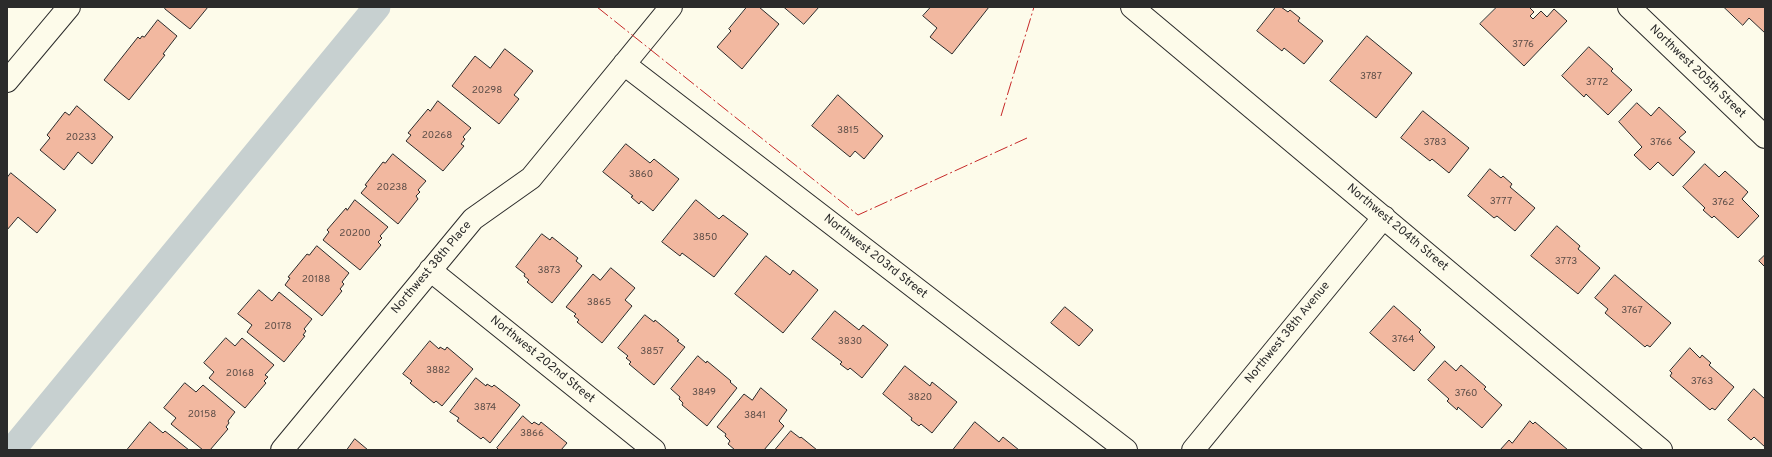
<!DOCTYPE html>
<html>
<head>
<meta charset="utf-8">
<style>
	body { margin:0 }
	#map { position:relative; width:1772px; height:457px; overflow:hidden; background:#fdfbea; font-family:Overpass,sans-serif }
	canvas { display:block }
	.frame { position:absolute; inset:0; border:8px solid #2b2b2b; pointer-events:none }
</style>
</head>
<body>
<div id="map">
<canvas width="1772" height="457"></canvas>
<div class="frame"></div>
</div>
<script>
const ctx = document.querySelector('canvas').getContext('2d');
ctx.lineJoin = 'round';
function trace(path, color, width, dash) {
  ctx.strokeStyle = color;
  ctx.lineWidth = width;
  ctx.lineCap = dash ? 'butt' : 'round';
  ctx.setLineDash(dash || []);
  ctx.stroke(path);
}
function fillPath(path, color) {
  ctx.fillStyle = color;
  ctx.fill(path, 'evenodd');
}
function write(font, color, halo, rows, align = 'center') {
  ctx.font = font + ' Overpass,sans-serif';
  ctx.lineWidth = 3;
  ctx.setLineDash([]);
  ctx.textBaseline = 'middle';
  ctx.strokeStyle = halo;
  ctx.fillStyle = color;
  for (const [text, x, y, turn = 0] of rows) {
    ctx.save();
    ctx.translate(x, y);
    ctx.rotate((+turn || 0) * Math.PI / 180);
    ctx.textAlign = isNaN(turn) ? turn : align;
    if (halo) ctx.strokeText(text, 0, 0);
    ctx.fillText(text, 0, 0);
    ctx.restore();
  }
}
trace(new Path2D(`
	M12 450 377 7`), '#c7d0d0', 27);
const building = new Path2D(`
	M166 7H208L190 29 165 9Z
	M747 7H759L779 24 742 69 717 47 731 31 729 29Z
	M784 7H819L804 24Z
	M931 7H989L952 54 930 37 937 28 923 16Z
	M1276 7H1281L1288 12 1290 10 1300 18 1298 21 1323 41 1304 64 1284 48 1282 51 1257 31Z
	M1497 7H1529L1534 12 1530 16 1533 19 1541 11 1547 17 1554 9 1567 21 1524 66 1480 24Z
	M1724 7H1765V33L1749 18 1743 25Z
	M158 20 177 36 163 54 165 55 129 100 104 80 138 37 140 39 142 36 144 37Z
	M1367 36 1412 73 1376 118 1330 81Z
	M1589 47 1613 69 1611 71 1632 90 1608 115 1586 94 1584 97 1562 76Z
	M505 49 533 71 514 95 519 99 499 124 452 86 475 56 490 68Z
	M838 95 883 136 864 159 855 151 850 157 812 126Z
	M438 101 471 128 463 137 465 139 461 144 464 146 443 171 406 141 411 135 408 133 428 109 430 111Z
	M1637 103 1651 116 1659 107 1686 132 1679 138 1695 152 1673 176 1658 162 1650 170 1634 155 1642 147 1619 122Z
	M77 106 113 137 92 164 78 152 64 170 40 150 50 138 47 135 65 112 69 115Z
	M1423 111 1469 148 1449 173 1432 159 1430 161 1401 138Z
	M626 144 650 163 654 159 679 179 653 211 641 201 639 204 631 197 633 196 603 172Z
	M393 154 426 181 418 190 420 192 416 196 418 199 398 224 361 193 367 186 365 185 383 162 385 163Z
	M1705 164 1719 177 1725 171 1748 192 1742 199 1759 216 1738 238 1714 216 1712 218 1703 210 1705 208 1683 187Z
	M1490 169 1501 178 1503 176 1512 184 1510 187 1535 208 1515 231 1497 216 1494 218 1468 196Z
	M11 173 56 210 37 233 18 217 7 230V178Z
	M355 200 388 227 380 236 382 238 378 242 381 245 360 270 323 240 329 232 327 230 346 208 347 210Z
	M696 200 719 219 723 215 748 234 714 277 682 253 680 256 662 242Z
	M1557 226 1580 246 1578 249 1600 268 1578 294 1531 256Z
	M542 234 550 240 552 237 578 258 576 261 582 266 552 303 527 282 529 280 524 276 525 274 516 267Z
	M317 246 349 273 342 282 344 284 340 289 342 291 322 316 285 285 290 278 288 277 307 254 309 255Z
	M1765 255V267L1759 261Z
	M766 256 790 275 793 270 818 290 783 333 735 294Z
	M611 268 635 288 625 300 632 306 602 343 577 322 579 320 574 316 576 314 566 307 593 274 600 280Z
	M1615 275 1671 323 1650 347 1647 345 1645 347 1605 313 1608 309 1595 298Z
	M259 290 272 301 279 292 312 319 304 329 306 331 303 335 305 336 284 362 247 332 252 325 238 314Z
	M1394 306 1421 330 1419 332 1435 347 1414 371 1370 333Z
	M1065 307 1093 330 1079 346 1051 323Z
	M835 311 859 330 863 325 888 345 862 378 850 368 848 370 840 364 842 362 812 339Z
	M645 315 654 322 655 320 679 340 677 341 685 347 654 385 629 364 631 362 626 358 628 356 618 348Z
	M226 338 235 346 242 338 274 365 265 375 268 377 264 381 266 383 245 408 209 378 214 372 204 363Z
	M430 341 439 349 440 347 445 350 447 347 473 369 442 406 436 401 434 403 410 383 412 381 403 374Z
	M1690 348 1700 358 1702 355 1711 363 1709 365 1734 387 1715 410 1712 408 1710 410 1670 376 1672 373 1670 371Z
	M698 356 706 363 707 361 731 381 730 382 737 388 707 426 682 405 683 403 679 399 680 397 671 389Z
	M1445 361 1456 371 1461 365 1486 387 1484 389 1502 405 1482 428 1458 407 1457 410 1447 401 1449 399 1428 380Z
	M905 366 930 386 932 382 957 402 932 433 921 424 919 426 911 420 912 418 883 394Z
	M476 378 486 386 487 384 492 387 494 385 520 405 490 443 483 437 481 439 457 421 459 418 450 412Z
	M185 383 196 392 203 385 235 412 228 421 229 423 226 427 228 429 210 450H203L171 424 176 418 164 408Z
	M761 388 787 410 779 421 784 426 764 450H735L728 444 730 441 725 436 726 434 717 427 744 394 752 400Z
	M1754 389 1765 399V447L1754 437 1751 440 1728 420Z
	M523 416 532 424 534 422 539 425 541 422 567 443 561 450H499L497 448Z
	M1530 421 1533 424 1535 422 1568 450H1500L1509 440 1512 443Z
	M150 422 163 433 165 431 189 450H127Z
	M975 422 999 442 1003 437 1019 450H953Z
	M791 431 800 438 801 437 817 450H775Z
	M355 439 368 450H347Z`);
fillPath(building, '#f2b8a0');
trace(building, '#2b2b2b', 1);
const minor = new Path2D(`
	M1132 7 1661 450
	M1629 7 1765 137
	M624 64 1126 450
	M7 81 69 7
	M430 270 654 450
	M282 450 473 219 531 178 671 7
	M1193 450 1384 217`);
trace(minor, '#2b2b2b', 24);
trace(minor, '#fdfbea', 22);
trace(new Path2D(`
	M597 7 858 215 1027 138
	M1001 116 1034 7`), '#c62828', 1, [14, 3, 2, 3]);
write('10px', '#5d4e48', null, [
	["3776",1523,45],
	["3787",1371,77],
	["3772",1597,83],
	["20298",487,91],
	["3815",848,131],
	["20268",437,136],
	["20233",81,138],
	["3783",1435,143],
	["3766",1661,143],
	["3860",641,175],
	["20238",392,188],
	["3777",1501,202],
	["3762",1723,203],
	["20200",355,234],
	["3850",705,238],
	["3773",1566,262],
	["3873",549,271],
	["20188",316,280],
	["3865",599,303],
	["3767",1632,311],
	["20178",278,327],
	["3764",1403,340],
	["3830",850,342],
	["3857",652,352],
	["3882",438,371],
	["20168",240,374],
	["3763",1702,382],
	["3849",704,393],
	["3760",1466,394],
	["3820",920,398],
	["3874",485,408],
	["20158",202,415],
	["3841",755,416],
	["3866",532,434]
]);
write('12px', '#2b2b2b', '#fdfbea', [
	["Northwest 205th Street",1697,72,44],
	["Northwest 204th Street",1397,228,40],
	["Northwest 203rd Street",875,257,38],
	["Northwest 38th Place",432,268,-50],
	["Northwest 38th Avenue",1288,333,-51],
	["Northwest 202nd Street",542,360,39]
]);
</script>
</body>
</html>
